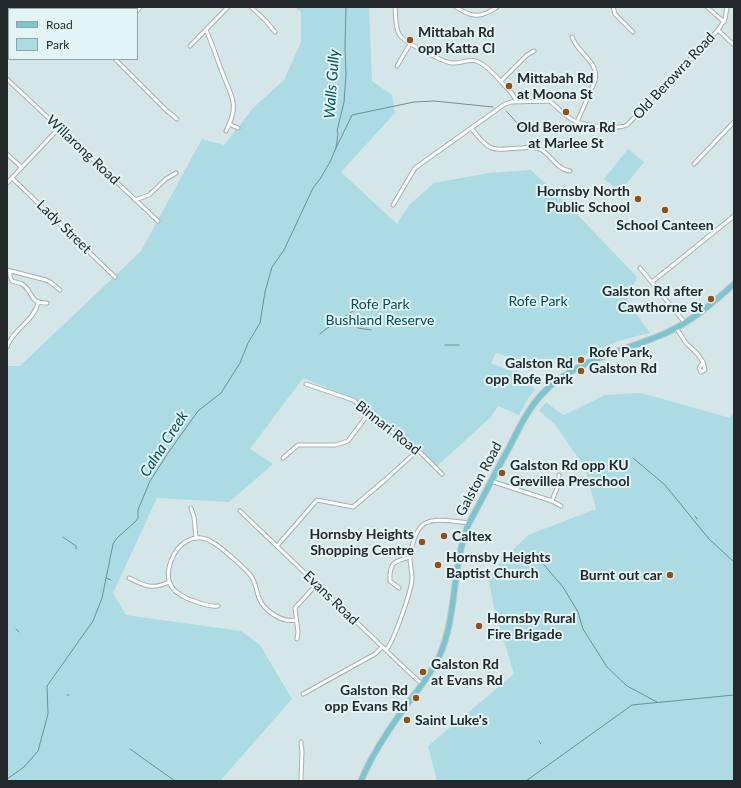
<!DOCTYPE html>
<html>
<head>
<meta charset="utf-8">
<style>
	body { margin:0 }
	#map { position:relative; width:741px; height:788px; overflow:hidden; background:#d5e6e9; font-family:Lato,sans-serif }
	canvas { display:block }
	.frame { position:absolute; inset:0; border:8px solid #23292a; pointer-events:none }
	.legend { position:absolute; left:8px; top:8px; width:130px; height:52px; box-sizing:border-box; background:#e2f4f6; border:1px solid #96a3a4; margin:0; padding:5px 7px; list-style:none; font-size:12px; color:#23292a }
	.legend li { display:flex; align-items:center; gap:8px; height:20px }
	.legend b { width:20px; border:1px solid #96a3a4 }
</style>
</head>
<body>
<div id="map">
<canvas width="741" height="788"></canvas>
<div class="frame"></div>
<ul class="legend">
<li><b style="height:5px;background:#79c6d0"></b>Road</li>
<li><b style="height:11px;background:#acdbe3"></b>Park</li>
</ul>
</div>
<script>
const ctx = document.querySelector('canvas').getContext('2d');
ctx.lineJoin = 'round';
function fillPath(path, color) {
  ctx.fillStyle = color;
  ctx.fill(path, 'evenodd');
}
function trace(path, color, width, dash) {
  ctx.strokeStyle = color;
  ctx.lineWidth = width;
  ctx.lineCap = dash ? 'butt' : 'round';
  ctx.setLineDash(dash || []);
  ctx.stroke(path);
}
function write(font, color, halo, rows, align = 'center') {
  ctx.font = font + ' Lato,sans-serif';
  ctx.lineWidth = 4;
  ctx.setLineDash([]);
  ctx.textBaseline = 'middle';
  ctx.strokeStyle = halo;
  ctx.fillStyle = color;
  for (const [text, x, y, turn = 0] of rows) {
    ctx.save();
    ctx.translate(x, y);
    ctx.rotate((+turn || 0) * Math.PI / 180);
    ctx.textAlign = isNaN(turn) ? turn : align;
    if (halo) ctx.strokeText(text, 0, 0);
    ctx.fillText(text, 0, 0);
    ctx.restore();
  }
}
fillPath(new Path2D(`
	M295 7H369L372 81 392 95 395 113 341 172 397 224 409 205 434 183 489 173 531 170 572 209 637 277 627 301 650 333C620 339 591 350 566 367L560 358 524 361 496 353 491 363 508 370 520 372 535 390 529 397 519 415 498 406 491 417 436 467 354 399 303 378 250 449 273 464 229 502 157 498 113 593 126 615 241 631 260 645 292 699 220 781H7V366H20L141 251 202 139 224 145 253 108 284 80 301 42V12Z
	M628 149 644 162 620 192 604 179Z
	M641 393 730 418 734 412V781H437L428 746 514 674 494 608 488 575 528 535 596 509 585 468 554 423 539 411 546 402 560 413 564 415 605 395Z`), '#acdbe3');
trace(new Path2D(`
	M506 111C512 116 516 124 522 127L528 125
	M336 148 352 115 414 102 434 101 493 107
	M330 162 336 148 338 133 337 131 344 102 346 75 345 46 346 7
	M358 328 371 330
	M320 334 326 329 359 307
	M445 345H459
	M633 458 665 485 709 539 734 562
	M695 516 697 519
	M63 537 76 546V549
	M538 558 563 587 578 612 583 629 607 667 627 686 657 702
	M106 578 111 580
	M16 629 19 632
	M67 695H69
	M539 741 540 742
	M540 743 541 744
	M130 749 175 781
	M7 779 24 767 38 751 48 714 47 686 93 621 102 598 113 544 117 538 136 521 138 518V510L150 481 168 453 198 411 221 393 240 363 248 343 260 323 265 292 272 267 284 250 313 188 320 179 330 162
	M526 781 632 705 734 695`), '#6c9095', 1);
const minor = new Path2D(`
	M62 7 64 9
	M251 7 266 21 275 32
	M395 7C396 15 395 27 399 34 403 42 443 62 452 63 460 64 468 59 476 61 485 64 498 78 504 85 509 90 515 95 516 102
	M456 7C472 18 481 18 497 7
	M613 7 615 14 633 32
	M707 7 724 22
	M137 11 140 7
	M206 30C212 43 216 56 221 69 230 95 241 103 226 131
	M718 30 734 45
	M572 37C577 53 600 62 595 81L577 122
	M190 46 228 7
	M115 59 166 110 177 119
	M397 66 410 44
	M7 79 158 221
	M501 81 527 55 534 51
	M229 124 238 128
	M471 128C491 153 491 150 522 148 528 147 534 146 540 149 551 154 557 170 570 171
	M7 154 21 167
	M694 164 734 122
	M12 178 115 277
	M7 183 59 128
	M135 200 149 195 166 179 176 173
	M393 205 415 168 505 104 511 102 549 101C557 106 563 114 571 119 581 126 616 130 627 125L718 30 725 19 727 7
	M640 268 685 323
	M7 270 46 280 50 282 60 290
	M10 271V276L12 281C15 282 20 283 22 284 35 292 27 303 47 303
	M652 282 734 216
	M676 328C680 333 683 339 687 344 695 352 704 358 705 370L701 372 699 368 703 363
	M7 347C13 329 34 321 38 303
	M306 384 353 400 401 439 418 450 442 474
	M283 458 298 445H336L348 441 369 413
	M491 481 552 501 559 483V475
	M552 501 561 506
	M191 508 194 517 196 538
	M240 511 412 675 422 684
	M277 546 317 500 353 507 385 480 418 450
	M129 578C145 586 152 590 169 582
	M399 588 390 581C389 563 394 561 410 557
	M218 606C210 607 202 604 194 601 173 594 163 583 171 561 177 544 194 531 212 542 221 547 245 568 251 576 256 583 256 590 259 598 264 611 282 623 296 620
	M297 639 298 632 295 608 317 584
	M386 650C394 641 411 592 412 579 412 572 410 564 410 557 411 548 415 530 424 524 434 517 457 522 469 523
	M303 694 375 654 382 647
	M301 742 302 752 301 781`);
const primary = new Path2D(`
	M361 781C371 756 387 732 403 710 415 693 430 676 439 657 458 615 451 566 469 523 483 498 496 471 510 446 519 428 528 409 542 394 575 359 623 352 666 333 692 321 713 303 734 284`);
trace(minor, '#a1b1b3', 5);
trace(primary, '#c1c3c3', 7);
trace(minor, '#fff', 3);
trace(primary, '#79c6d0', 5);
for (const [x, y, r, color] of [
	[410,40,4,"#905118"],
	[509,86,4,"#905118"],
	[566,112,4,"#905118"],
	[638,199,4,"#905118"],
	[665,210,4,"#905118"],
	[711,299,4,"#905118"],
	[581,360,4,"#905118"],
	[581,371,4,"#905118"],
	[502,473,4,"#905118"],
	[444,536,4,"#905118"],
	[422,542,4,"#905118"],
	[438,565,4,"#905118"],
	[670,575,4,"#905118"],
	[479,626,4,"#905118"],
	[423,672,4,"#905118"],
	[416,698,4,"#905118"],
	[407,720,4,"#905118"]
]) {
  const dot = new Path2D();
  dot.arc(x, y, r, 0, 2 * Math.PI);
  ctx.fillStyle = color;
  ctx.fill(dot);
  trace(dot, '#e2f4f6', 1.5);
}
write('bold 14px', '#23292a', '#e2f4f6', [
	["Mittabah Rd",418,32],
	["opp Katta Cl",418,48],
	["Mittabah Rd",517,78],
	["at Moona St",517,94],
	["Old Berowra Rd",566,127,"center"],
	["at Marlee St",566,143,"center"],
	["Hornsby North",630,191,"right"],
	["Public School",630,207,"right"],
	["School Canteen",665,225,"center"],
	["Galston Rd after",703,291,"right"],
	["Cawthorne St",703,307,"right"],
	["Rofe Park,",589,352],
	["Galston Rd",589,368],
	["Galston Rd",573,363,"right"],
	["opp Rofe Park",573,379,"right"],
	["Galston Rd opp KU",510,465],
	["Grevillea Preschool",510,481],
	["Hornsby Heights",414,534,"right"],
	["Shopping Centre",414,550,"right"],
	["Caltex",452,536],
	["Hornsby Heights",446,557],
	["Baptist Church",446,573],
	["Burnt out car",662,575,"right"],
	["Hornsby Rural",487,618],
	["Fire Brigade",487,634],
	["Galston Rd",431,664],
	["at Evans Rd",431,680],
	["Galston Rd",408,690,"right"],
	["opp Evans Rd",408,706,"right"],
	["Saint Luke's",415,720]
], 'left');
write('14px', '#23292a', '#e2f4f6', [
	["Old Berowra Road",674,76,-47],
	["Willarong Road",83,150,43],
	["Lady Street",64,227,44],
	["Binnari Road",388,428,38],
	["Galston Road",479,479,-62],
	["Evans Road",331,598,44]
]);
write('14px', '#034f57', '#e2f4f6', [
	["Rofe Park",538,301],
	["Rofe Park",380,304],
	["Bushland Reserve",380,320]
]);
write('italic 15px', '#055059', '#e2f4f6', [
	["Walls Gully",332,84,-86],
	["Calna Creek",164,444,-57]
]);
</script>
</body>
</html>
